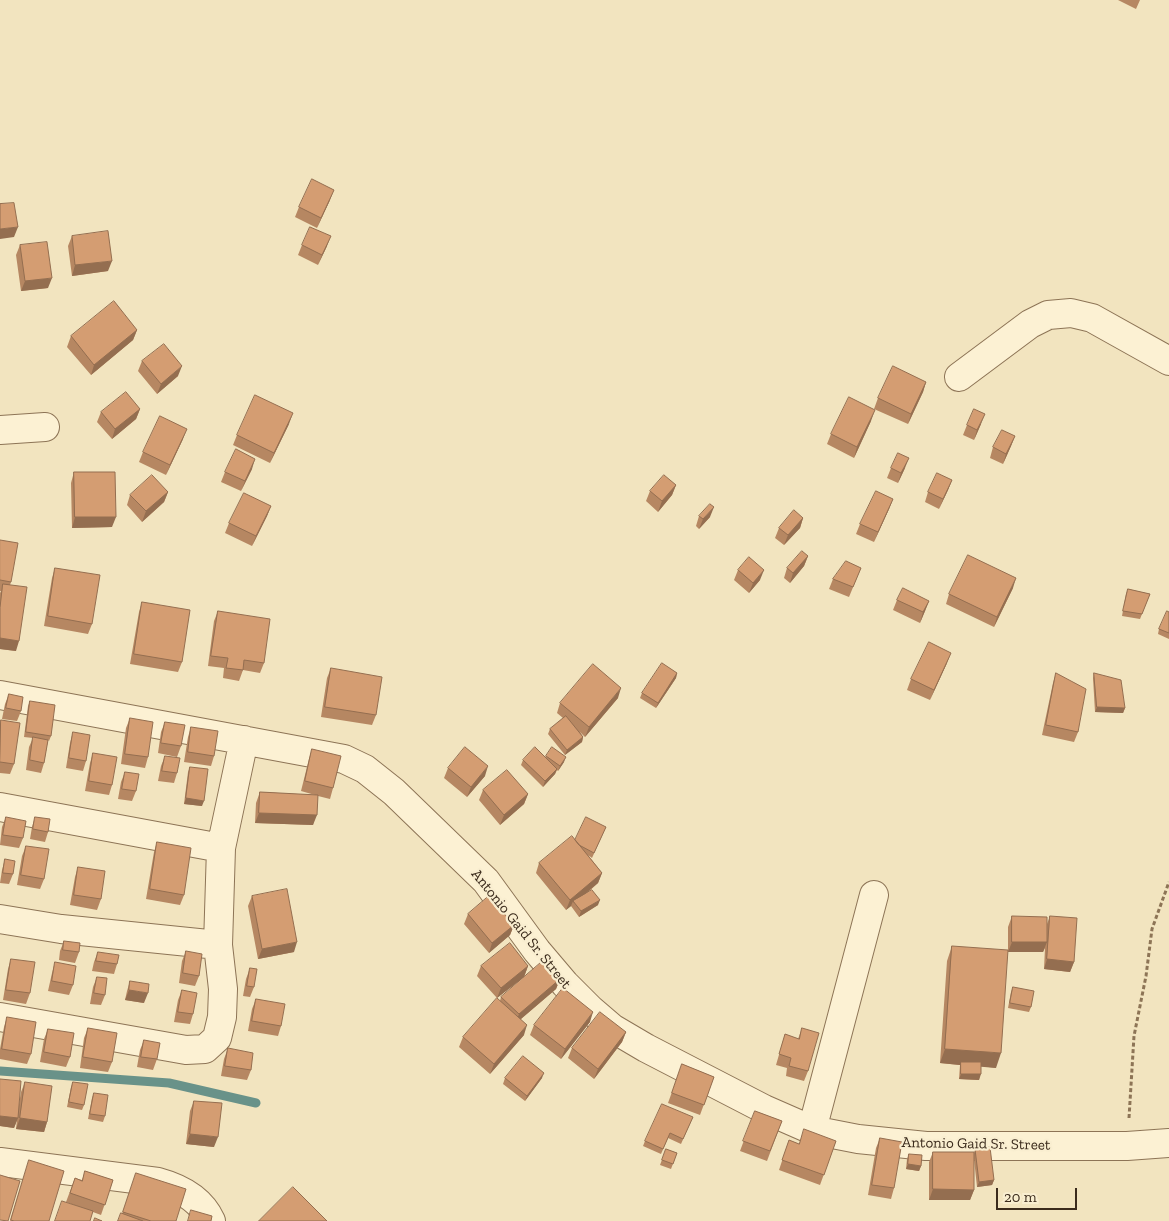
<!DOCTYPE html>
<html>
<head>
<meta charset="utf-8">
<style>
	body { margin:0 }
	#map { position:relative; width:1169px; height:1221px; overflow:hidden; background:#f2e4bf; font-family:"Zilla Slab",serif }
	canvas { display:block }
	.scale { position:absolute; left:996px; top:1188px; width:81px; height:22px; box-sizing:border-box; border:2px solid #3b2b1c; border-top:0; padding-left:6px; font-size:15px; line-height:18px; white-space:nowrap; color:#3b2b1c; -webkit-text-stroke:4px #f9eed0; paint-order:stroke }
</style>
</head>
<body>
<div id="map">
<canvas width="1169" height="1221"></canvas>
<div class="scale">20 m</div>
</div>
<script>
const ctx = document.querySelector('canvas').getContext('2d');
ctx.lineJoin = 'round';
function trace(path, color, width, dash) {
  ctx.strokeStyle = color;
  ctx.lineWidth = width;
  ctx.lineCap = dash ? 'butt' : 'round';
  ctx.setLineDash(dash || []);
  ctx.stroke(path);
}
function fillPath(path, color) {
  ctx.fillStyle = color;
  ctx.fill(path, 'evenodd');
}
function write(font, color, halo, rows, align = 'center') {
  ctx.font = font + ' "Zilla Slab",serif';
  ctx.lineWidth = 4.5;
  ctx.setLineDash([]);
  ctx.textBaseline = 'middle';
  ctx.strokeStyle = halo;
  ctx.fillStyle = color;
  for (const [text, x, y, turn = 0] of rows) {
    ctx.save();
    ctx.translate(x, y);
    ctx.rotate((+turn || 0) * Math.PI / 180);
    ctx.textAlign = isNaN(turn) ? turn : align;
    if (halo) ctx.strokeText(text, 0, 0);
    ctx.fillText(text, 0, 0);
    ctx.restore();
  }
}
trace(new Path2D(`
	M0 1071 169 1083 256 1103`), '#699289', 9);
const minor = new Path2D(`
	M959 377 1030 324 1048 315 1071 313 1092 318 1169 361
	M0 430 45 427
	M0 695 344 759 365 769 394 792 486 881 537 951 565 984 591 1010 612 1028 646 1048 764 1109 812 1130 858 1139 926 1146H1127L1169 1143
	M0 807 221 848
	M0 919 61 929 218 945
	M0 1017 186 1050 205 1049 217 1038 222 1017 223 989 218 945 221 848 244 740
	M812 1130 874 895
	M0 1162 158 1182C180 1188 201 1199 211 1221`);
trace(minor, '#8d7456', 30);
trace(new Path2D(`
	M1129 1118 1134 1036 1146 976 1152 929 1169 882`), '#8d7456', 3, [4, 2.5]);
trace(minor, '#fcf1d3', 28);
fillPath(new Path2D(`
	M1118 0H1140L1136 9Z
	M330 200 317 228 295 217 299 207Z
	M72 236 108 271 72 276 68 246Z
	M20 245 48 288 21 291 16 255Z
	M302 245 327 246 318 265 298 255Z
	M137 330 133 340 91 375 67 347 71 336Z
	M142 361 178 376 157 394 138 371Z
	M926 382 923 392 908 424 874 409 878 398Z
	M140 409 136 419 112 439 97 422 101 412Z
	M871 421 854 458 827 444 831 434Z
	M289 424 270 463 233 445 237 435Z
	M981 424 974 440 963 435 967 425Z
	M1015 436 1011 446 1003 464 990 458 993 447Z
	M183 439 166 475 139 462 143 452Z
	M891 468H905L898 483 887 478Z
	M252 469 241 491 221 482 225 472Z
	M74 472 112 527 72 528 71 483Z
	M952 480 948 490 939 509 925 502 928 492Z
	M676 485 672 495 658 512 646 501 650 491Z
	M168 492 164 502 142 522 127 505 130 495Z
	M893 499 889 509 874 542 856 534 860 524Z
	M271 506 267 516 252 546 225 533 229 523Z
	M699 516 710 517 699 529 696 526Z
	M803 518 800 528 784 545 775 538 779 528Z
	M0 540 11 582 10 585 16 651 0 649V593L1 591H0Z
	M808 556 804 566 790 583 784 578 787 568Z
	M55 568 92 624 88 634 44 626 52 578Z
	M861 568 849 597 829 589 833 579Z
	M738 570 760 580 749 593 734 580Z
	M1013 588 994 627 946 604 949 594Z
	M1128 589 1150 594 1140 619 1122 616 1126 594Z
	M897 600 929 601 925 611 920 623 893 610Z
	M142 602 182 662 178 672 130 664 139 612Z
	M218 611 264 663 260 673 243 670 239 681 223 678 224 668 208 666 214 621Z
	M1169 612V639L1158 634 1159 629Z
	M947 663 930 700 907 690 911 679Z
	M331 668 376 715 372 725 321 717 327 678Z
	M677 673 676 678 656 708 640 698 642 693Z
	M1056 673 1078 732 1074 742 1042 735 1053 683Z
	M1094 673 1125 708 1123 713 1095 712 1093 678Z
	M9 694 21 711 17 721 2 719 5 704Z
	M618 698 585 737 580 732 583 737 582 742 565 755 548 734 550 729 563 718 557 713 560 703Z
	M30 701 51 736 49 741 48 740 44 763 41 773 26 770 29 747 33 738 24 737 28 706Z
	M130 718 148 757 145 768 121 764 126 728Z
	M0 722 14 764 10 774 0 773Z
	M165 722 181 746 177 757 158 753 161 732Z
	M191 727 214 756 211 766 184 762 188 737Z
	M73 732 86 761 83 771 66 768 70 743Z
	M312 749 333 788 330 799 318 796 313 825 255 823 256 803 260 792 315 795 301 791 309 759Z
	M93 753 112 785 109 795 85 791 90 763Z
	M165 756 177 773 174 783 158 781 161 766Z
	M546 756 564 762 558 771 557 770 555 774 543 787 521 765 523 760 545 757Z
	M190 767 202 806 184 804 188 772Z
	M448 768 485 776 467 797 444 778Z
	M125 772 136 791 132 801 118 799 121 782Z
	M483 790 528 794 524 804 500 825 479 800Z
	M6 817 23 838 19 848 0 845 2 827Z
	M35 817 48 832 45 842 30 839 32 827Z
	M606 827 592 858 588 855 602 873 598 883 586 894 598 905 579 917 571 906 566 910 536 873 539 863 575 840Z
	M157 842 184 895 180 905 146 899 154 852Z
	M26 846 44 879 40 889 17 885 22 856Z
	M5 859 13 874 9 884 0 883 2 870Z
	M78 867 101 899 97 910 70 905 75 877Z
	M252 896 294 952 258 959 248 906Z
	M468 914 514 925 510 935 489 953 464 924Z
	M1012 916 1047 924 1050 916 1074 962 1070 972 1044 969 1045 948 1043 952H1008V927Z
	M64 941 79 952 75 963 59 960 60 951Z
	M952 946 996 1068 981 1066 979 1080 959 1079 960 1065 940 1063 947 961Z
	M186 951 199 976 195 986 179 983 182 961Z
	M98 952 117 964 114 974 92 971 94 962Z
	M11 959 30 993 26 1004 3 1000 8 969Z
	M55 962 73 985 69 995 48 991 52 973Z
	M481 966H528L524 977 497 998 477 976Z
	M250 968 254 987 250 997 243 996 246 979Z
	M97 977 105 995 101 1005 90 1004 93 987Z
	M560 979 556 989 521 1019 524 1035 490 1074 459 1047 463 1037 500 1001 501 997Z
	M130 981 144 1003 125 1000 127 991Z
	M1013 987 1031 1007 1029 1012 1008 1008 1011 992Z
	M182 990 193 1014 190 1024 174 1022 178 1000Z
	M256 999 281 1026 278 1036 248 1031 252 1009Z
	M7 1017 31 1054 27 1064 0 1059V1049L4 1027Z
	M590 1022 561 1059 530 1035 534 1025Z
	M88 1028 112 1062 108 1072 80 1068 84 1038Z
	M802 1028 808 1071 804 1081 786 1076 787 1068 776 1065 785 1034 798 1039Z
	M48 1029 70 1057 66 1067 40 1062 44 1039Z
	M626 1032 622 1042 594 1079 568 1058 572 1048Z
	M144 1040 157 1059 153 1070 137 1067 140 1050Z
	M228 1048 251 1070 247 1080 221 1076 224 1059Z
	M682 1064 714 1077 700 1115 668 1103Z
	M505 1078H542L525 1101 503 1084Z
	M0 1079 19 1104 21 1092 25 1082 47 1122 44 1132 16 1129 17 1120 14 1128 0 1126Z
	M73 1082 84 1105 82 1110 67 1107 71 1087Z
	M94 1093 105 1116 103 1122 88 1119 92 1098Z
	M194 1101 214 1147 186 1144 190 1111Z
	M755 1111 782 1121 767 1161 740 1151Z
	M693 1117 681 1144 668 1138 661 1154 643 1146 645 1141Z
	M880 1138 894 1188 891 1199 868 1195 876 1148Z
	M789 1140 799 1144 836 1141 820 1185 779 1170Z
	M666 1149 677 1153 671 1169 660 1165Z
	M975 1149 994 1180 992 1185 977 1187 974 1159V1190L970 1200H929V1162L933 1152 974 1153Z
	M909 1154 921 1166 919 1171 906 1169 907 1159Z
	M29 1160 49 1221H10Z
	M85 1171 113 1180 101 1215 66 1202 75 1178 82 1180Z
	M136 1173 176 1221H118L122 1214Z`), '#b68762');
fillPath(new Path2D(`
	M334 190 330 200 317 228 321 218Z
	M18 227 14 237 0 239V229Z
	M331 236 327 246 318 265 322 255Z
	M112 261 108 271 72 276 75 265Z
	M52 278 48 288 21 291 25 281Z
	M137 330 133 340 91 375 94 365Z
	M182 366 178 376 157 394 161 384Z
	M926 382 923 392 908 424 911 414Z
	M140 409 136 419 112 439 115 429Z
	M875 410 871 421 854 458 857 447Z
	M293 413 289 424 270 463 274 453Z
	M985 414 981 424 974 440 977 430Z
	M187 429 183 439 166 475 170 465Z
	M1015 436 1011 446 1003 464 1006 454Z
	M909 458 905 468 898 483 901 473Z
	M255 459 252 469 241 491 245 481Z
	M952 480 948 490 939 509 943 499Z
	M676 485 672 495 658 512 662 501Z
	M168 492 164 502 142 522 146 511Z
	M893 499 889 509 874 542 878 532Z
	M271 506 267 516 252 546 256 536Z
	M714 507 710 517 699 529 703 519Z
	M75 517H116L112 527 72 528Z
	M803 518 800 528 784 545 788 535Z
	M808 556 804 566 790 583 793 573Z
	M764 570 760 580 749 593 753 583Z
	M1016 578 1013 588 994 627 997 617Z
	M929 601 925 611 920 623 923 612Z
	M0 638 19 641 16 651 0 649Z
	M951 653 947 663 930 700 934 690Z
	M677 673 676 678 656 708 658 703Z
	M621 688 618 698 585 737 589 727Z
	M1097 707 1125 708 1123 713 1095 712Z
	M583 737 582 742 565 755 567 750Z
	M566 757 564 762 558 771 560 766Z
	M488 766 485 776 467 797 471 787Z
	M557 769 555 774 543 787 545 781Z
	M528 794 524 804 500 825 504 815Z
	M186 798 204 801 202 806 184 804Z
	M259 813 317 815 313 825 255 823Z
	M602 873 598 883 574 903 573 901 571 906 566 910 570 900Z
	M600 900 598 905 579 917 581 911Z
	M514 925 510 935 489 953 492 943Z
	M297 942 294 952 258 959 262 949Z
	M1012 942H1047L1043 952H1008Z
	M1047 959 1074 962 1070 972 1044 969Z
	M528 966 524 977 497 998 501 988Z
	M560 979 556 989 515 1024 519 1014Z
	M129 990 148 993 144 1003 125 1000Z
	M593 1012 590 1022 561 1059 565 1049Z
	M527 1025 524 1035 490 1074 494 1064Z
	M626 1032 622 1042 594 1079 598 1069Z
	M945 1049 1001 1053 996 1068 961 1065V1062L960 1065 940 1063Z
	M544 1073 542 1078 525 1101 527 1096Z
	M961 1074H981L979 1080 959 1079Z
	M0 1116 18 1118 14 1128 0 1126Z
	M20 1118 47 1122 44 1132 16 1129Z
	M190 1134 218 1137 214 1147 186 1144Z
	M908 1164 921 1166 919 1171 906 1169Z
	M994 1180 992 1185 977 1187 979 1182Z
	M933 1189 974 1190 970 1200H929Z`), '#946e50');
const building = new Path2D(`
	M312 179 334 190 321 218 299 207Z
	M14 203 18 227 0 229V204Z
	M310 227 331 236 322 255 302 245Z
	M108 231 112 261 75 265 72 236Z
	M47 242 52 278 25 281 20 245Z
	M114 301 137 330 94 365 71 336Z
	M164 344 182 366 161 384 142 361Z
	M893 366 926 382 911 414 878 398Z
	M126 392 140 409 115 429 101 412Z
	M255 395 293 413 274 453 237 435Z
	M849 397 875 410 857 447 831 434Z
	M974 409 985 414 977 430 967 425Z
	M160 416 187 429 170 465 143 452Z
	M1002 430 1015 436 1006 454 993 447Z
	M236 449 255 459 245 481 225 472Z
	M898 453 909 458 901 473 891 468Z
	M74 472H115L116 517H75Z
	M937 473 952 480 943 499 928 492Z
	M152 475 168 492 146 511 130 495Z
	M664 475 676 485 662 501 650 491Z
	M876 491 893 499 878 532 860 524Z
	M244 493 271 506 256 536 229 523Z
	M710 504 714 507 703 519 699 516Z
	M794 510 803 518 788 535 779 528Z
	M0 540 18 543 11 582 0 580Z
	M802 551 808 556 793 573 787 568Z
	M968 555 1016 578 997 617 949 594Z
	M749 557 764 570 753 583 738 570Z
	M846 561 861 568 853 587 833 579Z
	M55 568 100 575 92 624 48 616Z
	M3 584 27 587 19 641 0 638V608Z
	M903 588 929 601 923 612 897 600Z
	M1128 589 1150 594 1142 614 1123 611Z
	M142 602 190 610 182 662 134 654Z
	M218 611 270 619 264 663 244 660 243 670 226 668 228 658 211 656Z
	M1167 611 1169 612V633L1159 629Z
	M929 642 951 653 934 690 911 679Z
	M662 663 677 673 658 703 642 693Z
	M593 664 621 688 589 727 560 703Z
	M331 668 382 677 376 715 325 707Z
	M1056 673 1086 689 1078 732 1046 725Z
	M1094 673 1121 680 1125 708 1097 707Z
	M9 694 23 697 21 711 6 708Z
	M30 701 55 705 51 736 26 732Z
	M566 716 583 737 567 750 550 729Z
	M130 718 153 722 148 757 125 754Z
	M1 720 20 723 14 764 0 762Z
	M165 722 185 725 181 746 161 743Z
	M191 727 218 731 214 756 188 752Z
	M73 732 90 735 86 761 69 758Z
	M33 737 48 740 44 763 30 760Z
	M465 747 488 766 471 787 448 768Z
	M535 747 557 769 545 781 523 760Z
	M552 747 566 757 560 766 546 756Z
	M312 749 341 756 333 788 305 781Z
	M93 753 117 757 112 785 89 781Z
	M165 756 180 758 177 773 162 771Z
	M190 767 208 769 204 801 186 798Z
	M507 770 528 794 504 815 483 790Z
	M125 772 139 774 136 791 122 789Z
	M260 792 318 795 317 815 259 813Z
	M6 817 26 821 23 838 3 835Z
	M35 817 50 819 48 832 33 829Z
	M586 817 606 827 594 853 579 845 575 840Z
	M572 836 602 873 570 900 539 863Z
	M157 842 191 848 184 895 150 889Z
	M26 846 49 849 44 879 21 875Z
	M5 859 15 861 13 874 3 873Z
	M78 867 105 871 101 899 74 895Z
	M287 889 297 942 262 949 252 896Z
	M592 890 600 900 581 911 573 901Z
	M489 896 514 925 492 943 468 914Z
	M1012 916 1047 917V942H1012Z
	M1050 916 1077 918 1074 962 1047 959Z
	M64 941 80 943 79 952 63 950Z
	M510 943 528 966 501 988 481 966Z
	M952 946 1008 950 1001 1053 945 1049Z
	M186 951 202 954 199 976 183 973Z
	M98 952 119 955 117 964 96 961Z
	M11 959 35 962 30 993 6 990Z
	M544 960 560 979 519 1014 501 997Z
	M55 962 76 966 73 985 52 981Z
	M250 968 257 969 254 987 247 986Z
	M97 977 107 978 105 995 94 993Z
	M130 981 149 984 148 993 129 990Z
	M1013 987 1034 991 1031 1007 1010 1003Z
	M563 988 593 1012 565 1049 534 1025Z
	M182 990 197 993 193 1014 178 1012Z
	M497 998 527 1025 494 1064 463 1037Z
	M256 999 285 1004 281 1026 252 1021Z
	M600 1012 626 1032 598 1069 572 1048Z
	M7 1017 36 1022 31 1054 2 1049Z
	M88 1028 117 1033 112 1062 83 1057Z
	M802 1028 819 1033 808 1071 789 1066 791 1058 779 1054 785 1034 799 1039Z
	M48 1029 74 1033 70 1057 44 1052Z
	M144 1040 160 1043 157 1059 141 1057Z
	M228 1048 253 1053 251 1070 225 1066Z
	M523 1056 544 1073 527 1096 505 1078Z
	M961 1062H981V1074H961Z
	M682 1064 714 1077 704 1105 672 1093Z
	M0 1079 21 1081 18 1118 0 1116Z
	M25 1082 52 1086 47 1122 20 1118Z
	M73 1082 88 1084 84 1105 69 1102Z
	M94 1093 108 1095 105 1116 90 1114Z
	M194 1101 222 1103 218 1137 190 1134Z
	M662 1104 693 1117 683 1139 670 1133 663 1149 645 1141Z
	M755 1111 782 1121 770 1151 743 1141Z
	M804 1129 836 1141 824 1175 782 1160 789 1140 799 1144Z
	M880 1138 902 1142 894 1188 872 1185Z
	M990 1147 994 1180 979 1182 975 1149Z
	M666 1149 677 1153 673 1164 662 1160Z
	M933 1152H974V1190L933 1189Z
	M909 1154 922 1155 921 1166 908 1164Z
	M29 1160 64 1171 49 1221H14L11 1220Z
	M85 1171 113 1180 105 1205 70 1193 75 1178 82 1181Z
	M136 1173 186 1189 176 1221H151L123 1212Z
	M0 1175 20 1181 8 1221 0 1220Z
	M293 1187 327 1221H259Z
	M62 1201 93 1211 90 1221H55Z
	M191 1210 212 1216 211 1221H188Z
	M121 1213 143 1221H118Z
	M95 1218 102 1221H94Z`);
fillPath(building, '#d49d72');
trace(building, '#946e50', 1);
write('15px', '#3b2b1c', '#f9eed0', [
	["Antonio Gaid Sr. Street",521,929,51],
	["Antonio Gaid Sr. Street",976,1144,1]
]);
</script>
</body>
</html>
